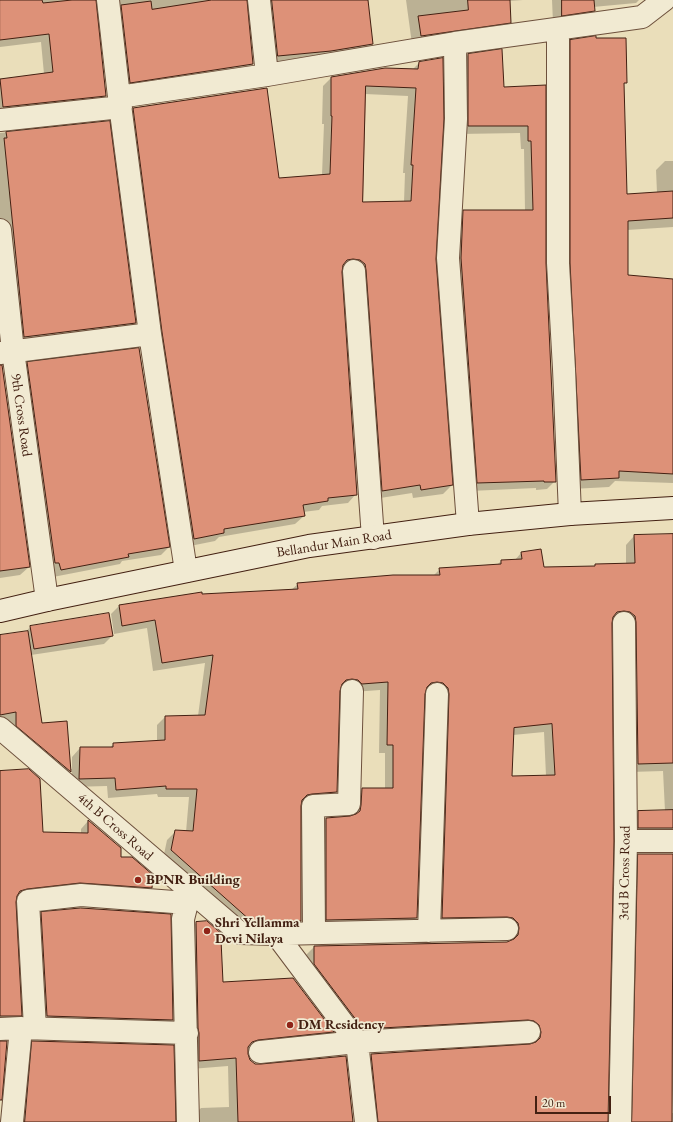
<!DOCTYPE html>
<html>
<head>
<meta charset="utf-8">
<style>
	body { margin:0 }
	#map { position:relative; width:673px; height:1122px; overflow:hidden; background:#eadeba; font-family:"EB Garamond",serif }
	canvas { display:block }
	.scale { position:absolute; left:535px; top:1096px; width:76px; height:18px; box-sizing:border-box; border:2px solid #432012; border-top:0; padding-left:5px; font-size:12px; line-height:14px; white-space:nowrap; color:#432012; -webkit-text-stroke:3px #f1ead2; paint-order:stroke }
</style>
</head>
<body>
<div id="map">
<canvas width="673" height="1122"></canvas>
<div class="scale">20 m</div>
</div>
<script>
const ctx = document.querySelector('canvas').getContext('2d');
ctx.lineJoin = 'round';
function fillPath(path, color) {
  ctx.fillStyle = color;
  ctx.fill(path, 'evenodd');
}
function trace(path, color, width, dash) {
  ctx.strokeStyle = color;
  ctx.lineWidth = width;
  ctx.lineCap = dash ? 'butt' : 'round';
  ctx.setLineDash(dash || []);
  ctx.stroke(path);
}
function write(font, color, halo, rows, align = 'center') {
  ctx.font = font + ' "EB Garamond",serif';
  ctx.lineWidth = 3.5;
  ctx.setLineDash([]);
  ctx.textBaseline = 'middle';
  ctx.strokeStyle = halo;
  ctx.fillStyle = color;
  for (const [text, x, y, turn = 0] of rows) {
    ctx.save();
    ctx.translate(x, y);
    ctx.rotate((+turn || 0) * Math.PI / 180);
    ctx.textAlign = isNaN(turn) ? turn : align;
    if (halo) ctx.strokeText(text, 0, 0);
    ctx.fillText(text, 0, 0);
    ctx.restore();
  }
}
fillPath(new Path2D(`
	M0 0H95L105 96 97 104 0 114V80L44 74 41 42 0 47Z
	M109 0H246L252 64 244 72 122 91Z
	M259 0H367L372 44 364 52 269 64Z
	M406 0H523L509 1 510 22 502 31 412 44Z
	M552 0H639L636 3 593 7 594 11 585 19 553 23Z
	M571 40 626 82 623 85 626 195 657 193 656 170 665 161H673V227L627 230V276L673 280V483L615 481 609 487 572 489 562 50Z
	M468 55 503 88 544 86V263L555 481 547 489 536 490V488L470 491 456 219 464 211H525L524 149H521L520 133 460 134V63Z
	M419 63 452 485 443 494 413 498 412 493 374 499 351 268 344 267H341L356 494 348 503 322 506 319 510 303 512 304 516 295 524 219 537 215 541 185 547 125 117 134 108 278 179 322 175 324 124H322L323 86 331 78 412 70ZM365 94 408 96 403 173H405L404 202 362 203Z
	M109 122 135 323 126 331 16 345 0 230V133Z
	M28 363 169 547 161 555 122 561 120 564 53 577 20 371Z
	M0 366 29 567 20 575 0 578Z
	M673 535V841L630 837V820L639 812 665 811 663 771 630 772 615 619H611L607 1122H370L363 1063 371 1055 533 1045V1041L354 1037 306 973V955L314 947 511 942V937L434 926 429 690H424L416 918 407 926 318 928V827L326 819 353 817 354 797 362 789H385V753H379L380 690 353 692 343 687H339L336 792 327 800 300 802V921L292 929H243L163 859 167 840 176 831 186 832 189 797H158L157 794 108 798 107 786 71 787 72 770 61 780 0 728V636L25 633 30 627 112 636 104 644 31 655 41 724 70 769H72V757L80 748H109L114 744 157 741V725L165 717 198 716 205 663 153 671 147 628 114 634 111 614 119 606 202 595 291 590 298 584 433 576 440 569 497 565 501 561 515 560 521 553 543 568 593 567 596 565 626 564V545L634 536ZM544 732 546 776 511 777 513 735Z
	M0 772 42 833 81 834V829L88 821 120 858 151 887 143 895 71 890 16 897 21 1015 13 1023 0 1024Z
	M639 854H673V1089L672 1113H673V1122H625L630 863Z
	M42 913 172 1020 164 1027 39 1024 34 921Z
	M206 922 222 939 220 942 222 983 332 1032 324 1040 249 1048H247V1053L249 1060 254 1064 352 1122H192V1117L201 1108 229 1107 228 1066 191 1069 188 931 196 923Z
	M33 1042 174 1122H17L24 1050Z`), '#0003');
const building = new Path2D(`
	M0 0H42L43 3 72 0H96L106 96 3 107 0 79 53 72 49 34 0 40Z
	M212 0H247L253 64 130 83 121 5 151 1 152 9Z
	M272 0H368L373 44 331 51 278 56Z
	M468 0H510L511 23 421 36 418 16 468 10Z
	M562 0H594L595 11 562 16Z
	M596 36V38H626L627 83H624L627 194 673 191V218L628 221V275L673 279V474L619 471V478L581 480 570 263V40Z
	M502 49 504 87 546 85V263L556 482H544V481L477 483 461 258 463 210H533L531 141H528V126H468V54Z
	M443 58 444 119 436 259 453 485 421 490 420 485 382 491 366 270 365 264 360 260 353 259 347 260 343 265 342 272 357 495 328 498V501L303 505 305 516 224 529V533L194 539 162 332 133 108 267 88 279 178 330 174 332 116H331V77L385 68 418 69 419 62ZM366 86 416 88 411 165H413L411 201 363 202Z
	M110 121 136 323 24 337 4 138H7L6 132Z
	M139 348 170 547 128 554 129 557 61 570 59 563H55L27 362Z
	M0 365H2L30 567 0 571Z
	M673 534V763L638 764 636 622 635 616 630 612 624 611 617 612 613 617 612 623 614 841 608 1122H378L371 1054 530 1044 536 1042 540 1038 541 1032 539 1025 534 1021 528 1020 363 1029 314 964V946L507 942 514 939 518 935 519 928 518 923 513 918 507 917 442 918 449 694 448 688 443 683 437 682 431 683 427 687 425 694 417 918 326 920V818L350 816 356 814 360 811 361 805 362 788H393V745H387L388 682 362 684 358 680 352 679 346 680 342 684 340 691 337 792 312 794 307 795 302 800 301 806V921H251L171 850 175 830 193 831 197 789H166V786L116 790 115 778 79 779 80 747H113V743L165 740V716L205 715 213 655 162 663 155 620 122 626 119 605 202 592V594L298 589 297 583 393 575H440L439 568 501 564V560L522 559 521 552 541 549 544 567 595 566V564L635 563 634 535ZM552 724 555 775 512 776 514 728Z
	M109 613 113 636 34 649 30 626Z
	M28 631 42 723 67 721 71 772 16 726V712L0 715V635Z
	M29 769 40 779 43 832 88 833V820L121 848V857H132L153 875 152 888 80 883 27 889 20 891 17 896 16 902 22 1016H0V771Z
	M673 810V828H638V811Z
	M638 854H673L672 1122H632Z
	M81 908 171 914 173 1020 47 1016 41 912Z
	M207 921 223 935V940H221L223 982 293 978 334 1032 258 1040 252 1042 248 1047V1054L250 1060 255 1064H261L346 1056 353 1122H238L236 1058 199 1061V1033L198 1028 196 922Z
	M0 1041H7L2 1100H0Z
	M32 1041 174 1045 176 1122H25Z`);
fillPath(building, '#dd9178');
trace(building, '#432012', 1);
const street = new Path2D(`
	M108 0 119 97 150 334
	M259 0 267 75
	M558 30V263L564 369 570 514
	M455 43 456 119 448 258 468 524
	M119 97 267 75 455 43 642 17 664 0
	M0 120 121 107
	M0 230 13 351 47 600
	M354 271 373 538
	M0 353 150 334 186 571
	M0 728 240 933 276 934 357 1042 366 1122
	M626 841H673
	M429 931 437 694
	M314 933 313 806 349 804 352 691
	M276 934 507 929
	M35 1028 28 901 81 895 187 903
	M0 1029 21 1028 187 1033
	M260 1052 357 1042 529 1032
	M12 1122 21 1028
	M188 1122 183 919 190 891
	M620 1122 626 841 624 623`);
const secondary = new Path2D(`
	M0 611 47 600 309 546 468 524 570 514 673 508`);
trace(street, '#6d503c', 24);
trace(secondary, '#432012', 24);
trace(street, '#f1ead2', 22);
trace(secondary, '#f1ead2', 22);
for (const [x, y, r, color] of [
	[138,880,4,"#8f2418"],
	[207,931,4,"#8f2418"],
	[290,1025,4,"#8f2418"]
]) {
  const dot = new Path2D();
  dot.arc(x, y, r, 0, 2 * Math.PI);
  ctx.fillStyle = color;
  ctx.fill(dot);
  trace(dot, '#f1ead2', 1.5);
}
write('14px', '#432012', '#f1ead2', [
	["9th Cross Road",21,415,82],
	["Bellandur Main Road",334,544,-9],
	["4th B Cross Road",115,827,41],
	["3rd B Cross Road",625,873,-89]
]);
write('bold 14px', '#432012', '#f1ead2', [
	["BPNR Building",146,880],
	["Shri Yellamma",215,923],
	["Devi Nilaya",215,939],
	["DM Residency",298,1025]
], 'left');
</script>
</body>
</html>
